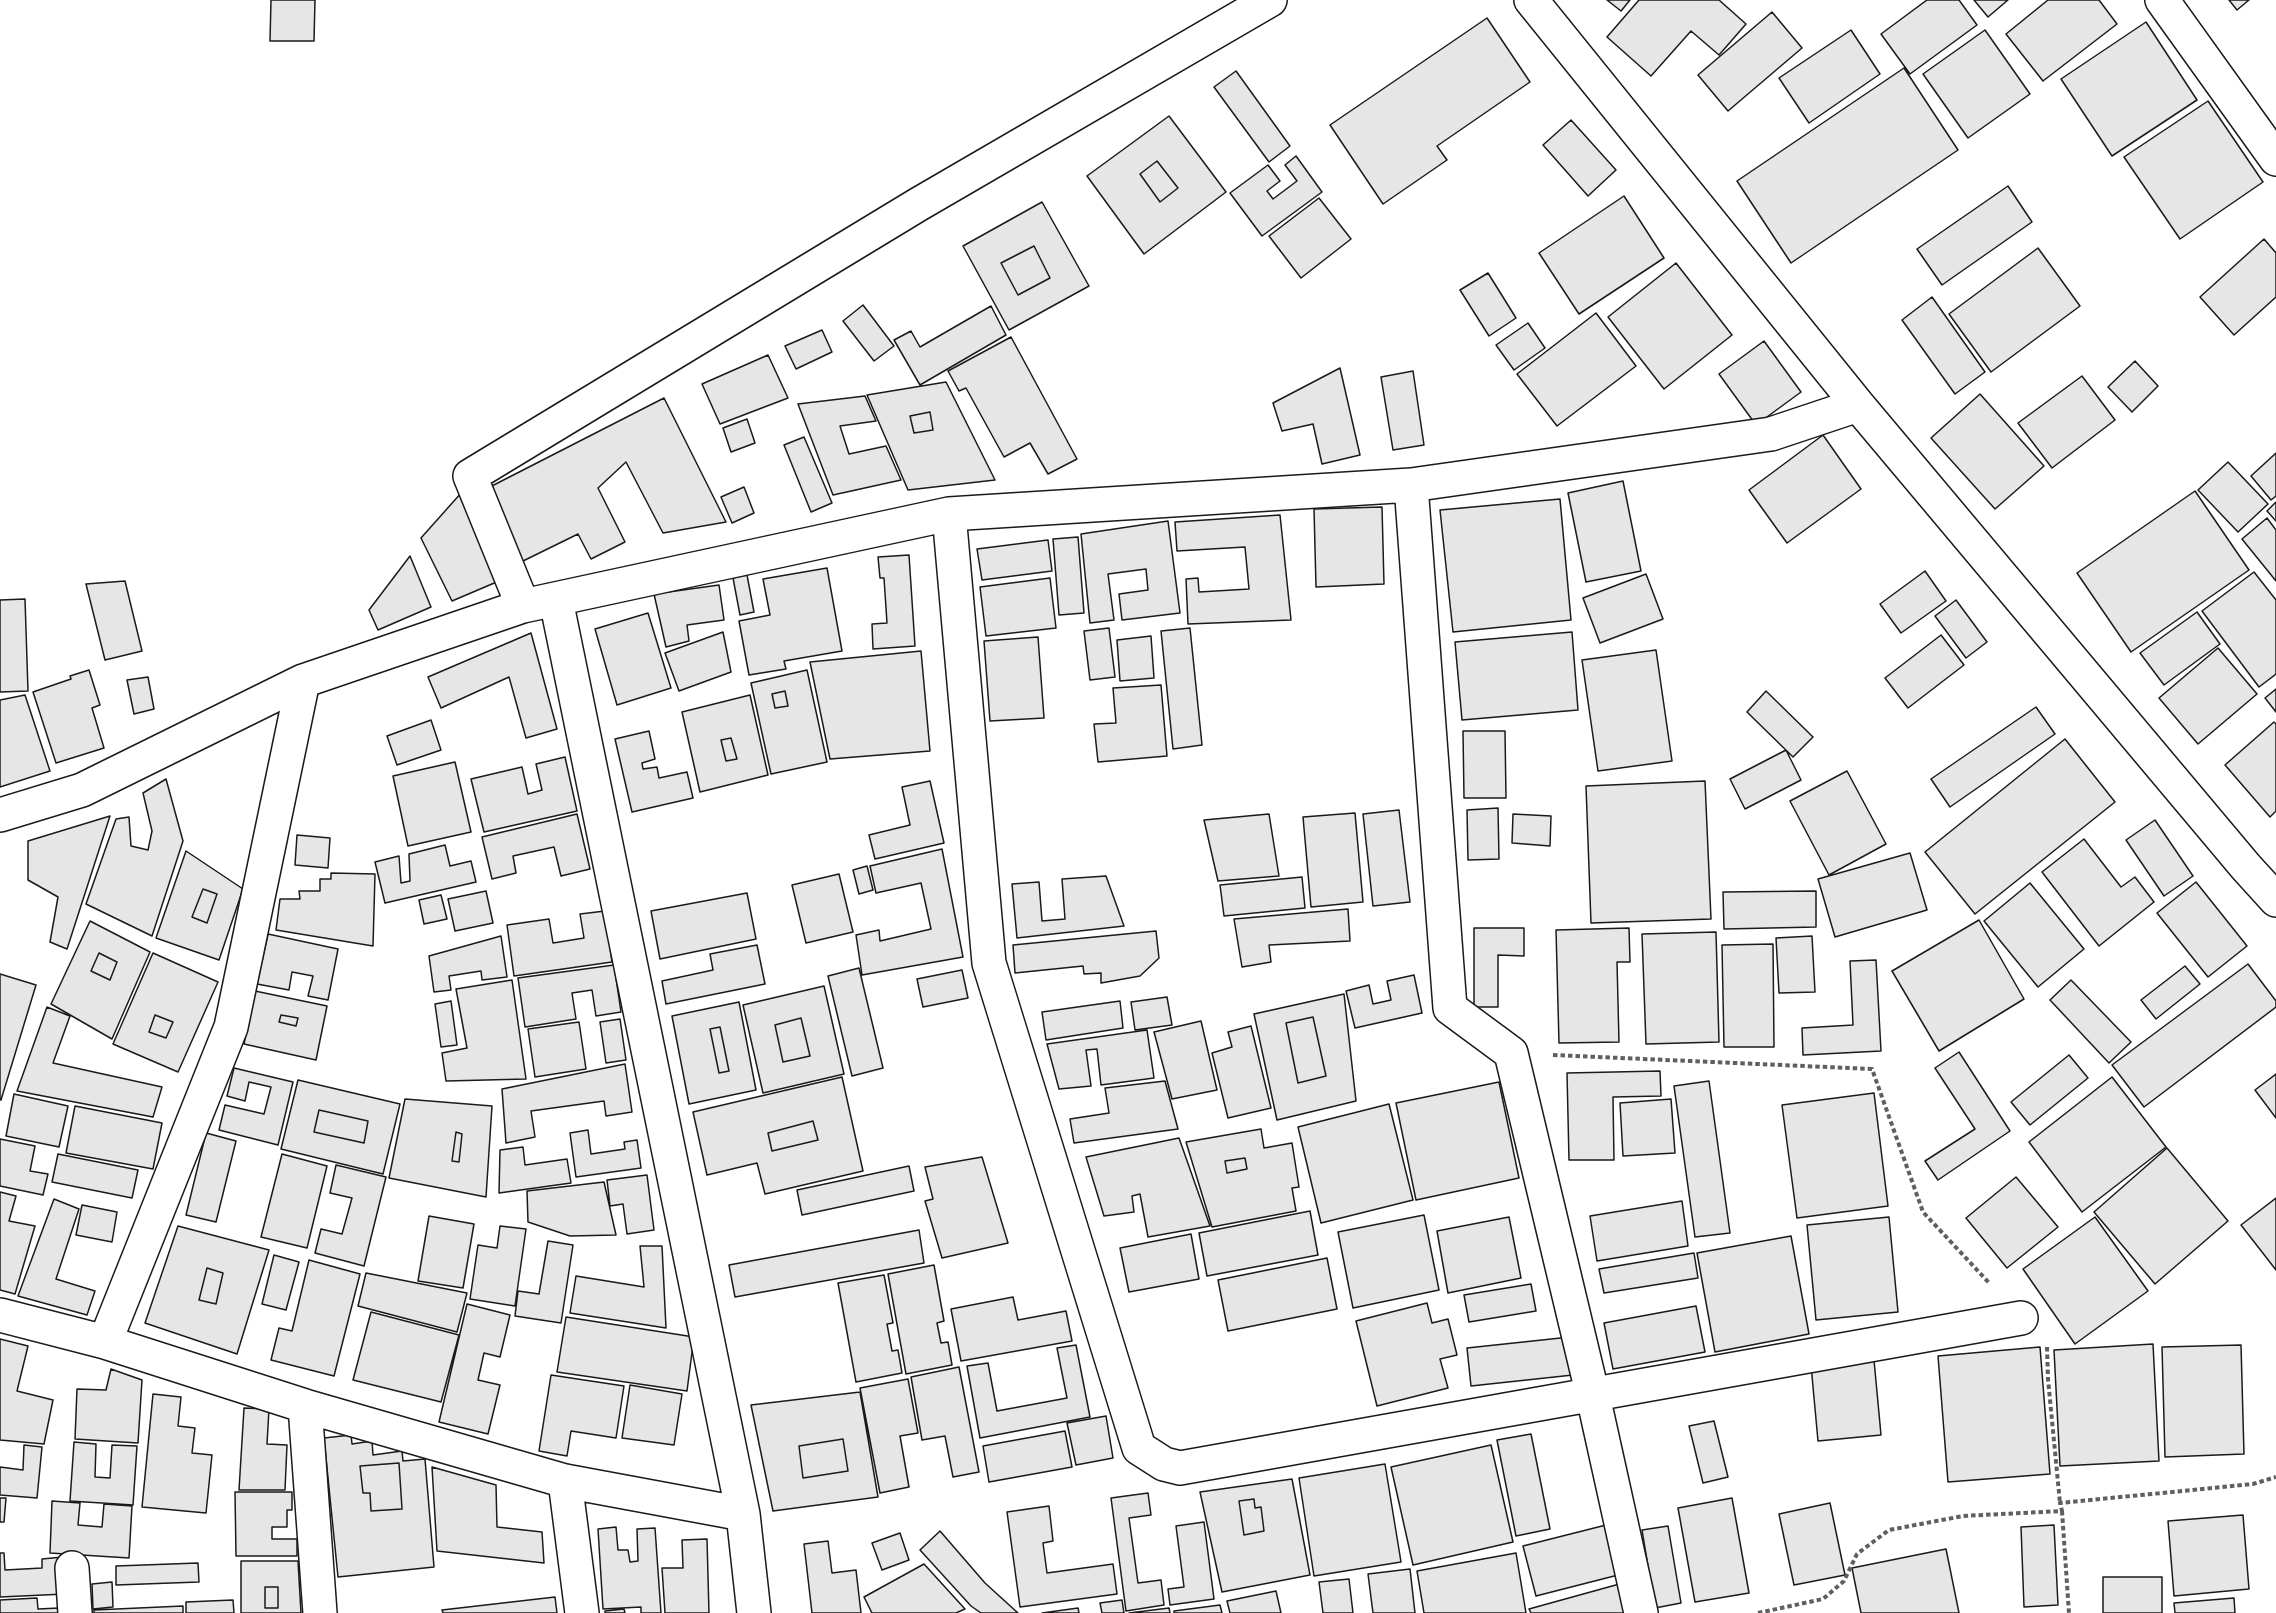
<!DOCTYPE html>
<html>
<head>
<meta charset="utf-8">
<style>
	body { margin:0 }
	canvas { display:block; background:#fff }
</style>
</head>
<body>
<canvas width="2276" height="1613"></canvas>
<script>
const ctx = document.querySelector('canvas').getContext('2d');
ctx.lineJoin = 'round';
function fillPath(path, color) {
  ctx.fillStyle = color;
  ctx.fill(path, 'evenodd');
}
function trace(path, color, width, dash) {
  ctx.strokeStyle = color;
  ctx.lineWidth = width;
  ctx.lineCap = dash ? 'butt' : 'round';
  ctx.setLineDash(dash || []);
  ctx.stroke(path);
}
const building = new Path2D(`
	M271 0H315L314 41H270Z
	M1607 0H1630L1621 11Z
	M1639 0H1719L1746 24 1719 55 1691 31 1651 76 1607 37Z
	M1927 0H1959L1977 25 1910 74 1881 34Z
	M1974 0H2008L1988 17Z
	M2048 0H2099L2117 24 2043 81 2006 34Z
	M2229 0H2249L2237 10Z
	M1772 12 1802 48 1728 111 1698 75Z
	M1487 18 1530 82 1437 146 1447 160 1383 204 1330 125Z
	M2146 22 2197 100 2112 156 2061 79Z
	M1851 30 1880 74 1809 123 1779 78Z
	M1985 30 2030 94 1968 138 1923 74Z
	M1904 68 1958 150 1791 263 1737 181Z
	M1236 71 1290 146 1269 162 1214 87Z
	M2208 101 2263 182 2180 239 2124 157Z
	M1169 116 1226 192 1144 254 1087 176ZM1157 161 1178 188 1160 202 1140 174Z
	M1571 120 1616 170 1588 196 1543 145Z
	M1296 156 1322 192 1262 236 1230 193 1268 165 1280 181 1267 191 1273 199 1297 181 1285 165Z
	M1157 161 1178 188 1160 202 1140 174Z
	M2008 186 2032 222 1942 285 1917 249Z
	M1624 196 1664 258 1579 314 1539 253Z
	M1319 198 1351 239 1301 278 1269 236Z
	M1042 202 1089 286 1009 330 963 246ZM1034 246 1050 278 1018 295 1001 263Z
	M2264 239 2276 253V297L2234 335 2200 297Z
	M1034 246 1050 278 1018 295 1001 263Z
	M2038 248 2080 306 1991 372 1949 314Z
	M1676 263 1732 335 1664 389 1608 317Z
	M1488 273 1516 318 1489 336 1460 290Z
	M1932 297 1985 372 1955 394 1902 320Z
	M863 305 894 346 874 361 843 321Z
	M991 306 1006 335 920 385 894 340 911 331 920 347Z
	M1596 313 1636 366 1557 426 1517 374Z
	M1528 323 1545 348 1514 370 1496 345Z
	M822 330 832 352 796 369 785 346Z
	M1011 337 1077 459 1048 474 1030 443 1004 457 966 388 959 391 948 371Z
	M1764 341 1801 392 1756 425 1719 374Z
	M768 355 788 398 720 424 702 384Z
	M2135 361 2158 386 2132 412 2108 387Z
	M1340 368 1360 455 1322 464 1313 424 1282 431 1273 403Z
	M1413 371 1424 445 1393 450 1381 377Z
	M2082 376 2115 420 2052 468 2018 423Z
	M946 382 995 480 908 490 867 395ZM930 412 933 430 914 433 910 416Z
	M1980 394 2044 466 1995 509 1931 438Z
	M865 396 876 421 840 426 849 454 886 446 901 480 833 495 798 404Z
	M664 398 726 522 663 533 626 462 598 488 625 542 591 559 578 534 521 562 484 490Z
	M930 412 933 430 914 433 910 416Z
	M747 419 755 443 731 452 723 428Z
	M1823 435 1861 489 1787 543 1749 490Z
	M804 437 832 503 811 512 784 445Z
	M2276 453V496L2271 500 2251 476Z
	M2228 462 2268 504 2238 532 2198 490Z
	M1623 481 1641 571 1586 582 1568 493Z
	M744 487 754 513 732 523 721 497Z
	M2195 491 2249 570 2131 652 2077 573Z
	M462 492 499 581 452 601 421 538Z
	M1560 499 1571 620 1453 632 1440 510Z
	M2276 502V521L2267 511Z
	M1382 507 1384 584 1316 587 1314 509Z
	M1280 515 1291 620 1188 624 1186 579 1198 578 1199 592 1249 589 1245 547 1177 551 1175 522Z
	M2267 518 2276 530V581L2242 539Z
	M1168 521 1180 613 1122 620 1119 594 1148 590 1146 569 1108 574 1114 620 1090 623 1081 534Z
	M1078 537 1084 613 1059 615 1053 539Z
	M1048 540 1052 571 982 580 977 549Z
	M909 555 915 646 873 649 872 624 887 623 884 578H880L878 557Z
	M410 556 431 607 378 630 369 610Z
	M827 568 842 651 784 661 786 669 749 675 739 621 770 615 763 579Z
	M1925 571 1946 601 1901 633 1880 604Z
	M2254 572 2276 600V674L2259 687 2202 611Z
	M1646 574 1663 619 1600 643 1583 598Z
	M747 575 754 612 740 615 733 578Z
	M1050 578 1056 628 986 636 980 587Z
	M125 581 142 651 105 660 86 584Z
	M719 585 724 620 687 625 689 641 666 647 654 594Z
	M25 599 28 691 0 692V600Z
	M1956 600 1987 642 1966 658 1935 616Z
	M2197 612 2220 644 2164 685 2140 653Z
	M648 613 671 688 617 705 595 629Z
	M1109 628 1115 677 1090 680 1084 631Z
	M1190 628 1202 745 1173 749 1161 631Z
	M723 632 731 672 679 691 665 653Z
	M1572 632 1578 710 1462 720 1455 642Z
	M531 633 557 729 526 738 509 677 441 708 428 677Z
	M1941 635 1964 665 1908 708 1885 678Z
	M1151 636 1154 678 1120 681 1117 640Z
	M1038 637 1044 718 990 721 984 641Z
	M2218 648 2257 694 2198 744 2159 698Z
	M1656 650 1672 761 1598 771 1582 660Z
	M921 651 930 751 830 759 810 662Z
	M89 670 100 705 92 708 104 748 56 763 33 692 71 679 70 676Z
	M807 670 827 762 771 774 751 683ZM785 691 788 706 775 708 772 694Z
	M148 677 154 709 134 714 127 680Z
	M1161 685 1167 756 1098 762 1094 724 1116 723 1113 688Z
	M2276 689V712L2265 698Z
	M785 691 788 706 775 708 772 694Z
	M1766 691 1813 737 1793 757 1747 712Z
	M25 695 50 771 0 787V700Z
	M750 695 768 775 700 792 682 712ZM731 738 737 759 726 761 721 740Z
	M2036 707 2055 734 1950 807 1931 779Z
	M431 720 441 750 397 765 387 736Z
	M2274 722 2276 724V811L2270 817 2225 765Z
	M649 731 655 759 642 763 643 769 657 767 659 778 687 772 693 798 632 812 615 739Z
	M1463 731H1505L1506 798H1464Z
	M731 738 737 759 726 761 721 740Z
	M2065 739 2115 802 1975 914 1925 852Z
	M1786 750 1801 780 1745 809 1730 779Z
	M565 757 577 811 484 832 471 779 522 767 528 794 542 790 536 764Z
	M455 762 471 832 408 846 393 776Z
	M1847 771 1886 844 1829 875 1790 801Z
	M166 779 183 841 152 936 86 904 116 819 129 817 131 846 148 850 152 831 143 793Z
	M930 781 944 843 875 859 869 835 910 825 902 787Z
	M1705 781 1711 919 1591 923 1586 786Z
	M1498 808 1499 859 1468 860 1467 810Z
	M1399 810 1410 902 1373 906 1363 814Z
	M1355 813 1363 902 1311 907 1303 817Z
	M577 814 590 869 561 876 554 847 513 856 516 873 492 879 482 837Z
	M1269 814 1279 876 1218 881 1204 820Z
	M1513 814 1551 816 1550 846 1512 843Z
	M110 816 67 949 50 942 58 897 28 880V841Z
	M2155 820 2193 876 2164 896 2126 840Z
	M297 835 330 838 328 868 295 865Z
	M2084 839 2121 887 2135 877 2154 902 2099 946 2042 872Z
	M445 845 450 866 471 861 476 882 385 903 375 862 399 856 401 883 410 881 409 854Z
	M942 849 963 957 862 975 856 935 879 930 880 941 931 929 921 883 876 893 870 866Z
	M186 851 243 889 219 960 156 938ZM203 889 217 894 207 923 192 917Z
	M1910 853 1927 910 1835 937 1818 879Z
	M867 866 873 890 859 894 853 870Z
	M331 873 375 874 373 946 276 930 280 899H300L299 891H320V879H331Z
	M839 874 853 932 806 943 792 885Z
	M1106 876 1124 926 1017 938 1012 884 1039 882 1042 921 1065 919 1062 879Z
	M1302 877 1305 908 1224 916 1220 885Z
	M2196 882 2247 946 2208 977 2157 913Z
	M2030 883 2084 949 2038 987 1984 921Z
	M203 889 217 894 207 923 192 917Z
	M486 891 493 923 455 931 448 899Z
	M1816 891V927L1724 929 1723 892Z
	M747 893 756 939 660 959 651 911Z
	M441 895 447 919 424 924 419 900Z
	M1348 909 1350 941 1269 945 1271 962 1242 967 1234 919Z
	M605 911 612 962 514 976 507 925 549 919 553 943 584 938 580 914Z
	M1979 920 2024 999 1939 1051 1892 971Z
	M90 921 150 952 112 1039 51 1004ZM99 953 117 962 110 980 91 971Z
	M1474 928H1524V956L1498 955V1007H1474Z
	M1629 928 1630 962H1617L1619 1042 1559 1043 1556 930Z
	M1156 931 1159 958 1140 976 1101 983V973L1084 974 1083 966 1015 973 1013 945Z
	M1716 932 1719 1042 1646 1044 1642 934Z
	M268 934 338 949 328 1000 308 996 313 976 292 972 289 990 257 984Z
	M501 936 507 977 482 980 481 971 449 976 451 990 434 992 429 956Z
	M1812 936 1815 992 1779 993 1776 938Z
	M1773 944 1774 1047H1724L1722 945Z
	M757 945 765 984 666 1004 662 981 713 970 710 954Z
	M99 953 117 962 110 980 91 971Z
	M153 953 218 982 178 1072 113 1044ZM155 1015 173 1022 166 1038 149 1032Z
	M1876 960 1881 1051 1803 1055 1802 1028 1853 1025 1850 961Z
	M2248 964 2276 1001V1007L2144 1107 2112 1065Z
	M614 965 621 1012 596 1016 592 990 572 993 576 1019 525 1027 518 978Z
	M2185 966 2200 984 2156 1019 2141 1000Z
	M859 968 883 1068 852 1076 828 976Z
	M962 970 968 998 923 1007 917 979Z
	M0 974 36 985 1 1100H0Z
	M1414 975 1422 1013 1355 1028 1346 991 1369 985 1373 1004 1391 1000 1387 981Z
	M512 980 526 1079 446 1081 442 1053 467 1048 456 989Z
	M2071 980 2131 1042 2109 1063 2050 1000Z
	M824 986 844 1074 763 1093 743 1005ZM801 1018 810 1056 783 1062 775 1025Z
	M255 991 327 1006 316 1060 244 1044ZM281 1015 298 1018 296 1026 279 1022Z
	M1344 994 1356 1101 1277 1120 1254 1014ZM1313 1017 1326 1076 1298 1083 1286 1023Z
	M1167 997 1172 1025 1135 1030 1131 1002Z
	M451 1001 457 1045 441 1047 435 1004Z
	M1120 1001 1123 1028 1046 1040 1042 1012Z
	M739 1002 756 1090 689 1104 672 1016ZM720 1027 729 1071 719 1073 710 1029Z
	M47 1007 70 1016 53 1063 162 1087 153 1117 17 1091Z
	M155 1015 173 1022 166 1038 149 1032Z
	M281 1015 298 1018 296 1026 279 1022Z
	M1313 1017 1326 1076 1298 1083 1286 1023Z
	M801 1018 810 1056 783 1062 775 1025Z
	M620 1019 626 1060 606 1063 600 1022Z
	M1201 1021 1217 1090 1172 1099 1154 1032Z
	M579 1022 586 1069 535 1077 528 1029Z
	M1251 1026 1271 1108 1228 1118 1212 1053 1232 1047 1228 1032Z
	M720 1027 729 1071 719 1073 710 1029Z
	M1147 1030 1154 1078 1101 1085 1097 1049 1086 1050 1091 1086 1059 1089 1047 1044Z
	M1959 1052 2010 1131 1938 1180 1925 1161 1975 1129 1935 1068Z
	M2069 1055 2088 1078 2030 1125 2011 1102Z
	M625 1064 632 1112 606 1116 604 1101 531 1111 535 1137 506 1143 502 1089Z
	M234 1068 293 1082 278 1145 219 1130 225 1105 264 1114 271 1087 249 1082 245 1101 227 1096Z
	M1660 1071 1661 1096 1613 1097 1614 1160H1569L1567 1073Z
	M2276 1074V1118L2255 1090Z
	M842 1077 863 1171 765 1194 757 1163 707 1175 693 1112ZM813 1121 818 1140 772 1151 768 1133Z
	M2112 1077 2166 1147 2082 1212 2029 1142Z
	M298 1080 400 1104 383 1174 281 1149ZM319 1110 368 1121 364 1143 314 1132Z
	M1165 1081 1178 1129 1074 1143 1070 1119 1109 1113 1105 1088Z
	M1709 1081 1730 1233 1695 1237 1674 1086Z
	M1499 1082 1519 1178 1416 1200 1396 1103Z
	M1874 1093 1888 1206 1797 1218 1782 1105Z
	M14 1094 68 1106 59 1147 6 1136Z
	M405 1099 492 1106 486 1197 389 1178ZM456 1132 462 1134 459 1162 452 1161Z
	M1671 1099 1675 1153 1623 1156 1620 1103Z
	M1389 1104 1413 1200 1321 1223 1298 1127Z
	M75 1106 162 1123 153 1169 66 1153Z
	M319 1110 368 1121 364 1143 314 1132Z
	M813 1121 818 1140 772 1151 768 1133Z
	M1261 1129 1264 1148 1292 1143 1299 1187 1292 1188 1296 1211 1212 1227 1186 1142ZM1245 1158 1247 1169 1227 1173 1225 1161Z
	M588 1130 591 1154 625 1149 624 1142 637 1140 641 1168 576 1177 570 1133Z
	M456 1132 462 1134 459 1162 452 1161Z
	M206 1133 236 1141 216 1222 186 1215Z
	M1179 1138 1210 1226 1148 1237 1140 1194 1132 1196 1134 1212 1104 1216 1086 1157Z
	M0 1139 35 1146 30 1171 48 1174 43 1195 0 1186Z
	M523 1147 525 1165 567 1159 571 1183 499 1193 500 1150Z
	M2167 1148 2228 1221 2155 1284 2094 1212Z
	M58 1154 138 1170 132 1198 52 1182Z
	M282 1154 327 1166 307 1248 261 1237Z
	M982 1157 1008 1243 942 1258 925 1201 933 1199 925 1167Z
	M1245 1158 1247 1169 1227 1173 1225 1161Z
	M336 1165 386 1177 364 1266 315 1253 321 1229 342 1234 352 1198 330 1193Z
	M909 1166 914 1191 802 1215 797 1190Z
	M647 1175 654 1230 627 1234 623 1204 610 1206 607 1180Z
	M2016 1177 2058 1227 2007 1268 1966 1218Z
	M604 1182 616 1235 570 1236 528 1222 527 1191Z
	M0 1192 16 1196 9 1221 35 1226 15 1294 0 1290Z
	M2276 1198V1270L2241 1225Z
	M54 1199 79 1209 56 1279 95 1291 87 1315 18 1296Z
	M1682 1201 1688 1246 1597 1261 1590 1216Z
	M82 1205 117 1212 112 1242 76 1235Z
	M1310 1211 1318 1255 1207 1276 1199 1233Z
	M1424 1215 1439 1290 1353 1308 1338 1232Z
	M429 1216 474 1224 463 1288 418 1281Z
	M1509 1217 1521 1278 1448 1293 1437 1231Z
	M1889 1217 1898 1312 1816 1320 1807 1225Z
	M2095 1217 2148 1291 2075 1344 2023 1269Z
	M178 1226 269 1250 237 1354 145 1323ZM207 1268 223 1273 216 1304 199 1300Z
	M500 1226 526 1229 515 1306 470 1299 478 1245 497 1248Z
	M919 1230 924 1263 735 1297 729 1265Z
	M1191 1234 1199 1279 1129 1292 1120 1248Z
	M1791 1236 1809 1334 1715 1352 1697 1253Z
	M548 1241 573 1245 561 1323 515 1316 518 1291 539 1294Z
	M640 1246H662L666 1328 570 1313 576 1276 644 1287Z
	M1694 1253 1698 1278 1604 1293 1599 1269Z
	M274 1255 299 1262 286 1310 262 1304Z
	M1327 1258 1337 1309 1228 1331 1218 1280Z
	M309 1260 360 1274 334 1376 271 1360 279 1328 292 1331Z
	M934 1265 944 1321 937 1323 941 1343 948 1342 952 1365 906 1374 888 1274Z
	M207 1268 223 1273 216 1304 199 1300Z
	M366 1273 467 1293 457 1332 358 1306Z
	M884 1275 893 1323 887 1324 892 1351 898 1350 902 1373 856 1382 838 1283Z
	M1531 1284 1536 1311 1469 1322 1464 1295Z
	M1013 1297 1018 1320 1066 1311 1072 1341 961 1361 951 1309Z
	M1427 1303 1432 1323 1448 1319 1457 1355 1440 1359 1448 1388 1377 1406 1356 1321Z
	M467 1304 510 1315 500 1357 484 1353 478 1380 500 1385 488 1434 439 1422Z
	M1696 1306 1705 1352 1613 1369 1604 1323Z
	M371 1312 459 1335 441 1402 353 1380Z
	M566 1317 694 1337 687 1391 557 1372Z
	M1570 1337 1573 1375 1471 1386 1467 1348Z
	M0 1339 28 1346 17 1391 53 1400 44 1444 0 1440Z
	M2153 1344 2159 1461 2060 1466 2054 1350Z
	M1076 1345 1090 1417 980 1438 967 1366 988 1363 997 1411 1067 1398 1057 1348Z
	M2241 1345 2244 1454 2165 1457 2162 1347Z
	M2040 1347 2050 1474 1948 1482 1938 1356Z
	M1874 1360 1881 1435 1818 1441 1811 1365Z
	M959 1367 979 1472 953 1477 945 1436 922 1440 911 1377Z
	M111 1369 142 1380 138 1443 75 1439 77 1389 106 1390Z
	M551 1375 624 1386 616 1438 571 1431 567 1456 539 1451Z
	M908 1379 918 1433 900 1436 909 1487 880 1493 860 1388Z
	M630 1385 682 1394 674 1445 622 1438Z
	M860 1392 878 1497 773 1511 751 1405ZM843 1439 848 1471 803 1478 799 1446Z
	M153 1394 181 1397 178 1426 195 1428 192 1453 212 1455 206 1513 142 1507Z
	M244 1408 269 1409 267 1444 287 1445 285 1490H239Z
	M1106 1416 1113 1458 1076 1465 1067 1423Z
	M1714 1421 1728 1477 1703 1483 1689 1426Z
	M1065 1431 1072 1467 989 1482 983 1446Z
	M1531 1434 1550 1529 1516 1536 1497 1440Z
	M351 1435 352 1444 372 1441 373 1455 402 1451 403 1461 425 1459 434 1567 338 1577 324 1438ZM399 1463 402 1509 371 1511 370 1493H363L360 1466Z
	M843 1439 848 1471 803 1478 799 1446Z
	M74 1442 96 1444 95 1477 110 1478 112 1445 137 1446 133 1505 70 1501Z
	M24 1445 42 1447 37 1498 0 1495V1467L23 1470Z
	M1491 1445 1513 1542 1413 1565 1391 1467Z
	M399 1463 402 1509 371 1511 370 1493H363L360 1466Z
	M1385 1464 1401 1562 1314 1576 1299 1478Z
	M432 1467 496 1485 497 1527 542 1532 544 1563 437 1551Z
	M1292 1479 1310 1575 1222 1592 1200 1492ZM1254 1499 1255 1508 1261 1507 1264 1531 1244 1535 1239 1501Z
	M235 1492H292V1510H287V1527H272V1539H297V1556H236Z
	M1148 1493 1151 1515 1129 1518 1138 1583 1161 1580 1164 1605 1126 1611 1111 1498Z
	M0 1498H6L4 1522H0Z
	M1732 1498 1749 1593 1695 1602 1678 1508Z
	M1254 1499 1255 1508 1261 1507 1264 1531 1244 1535 1239 1501Z
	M52 1501 80 1503 78 1525 102 1527 104 1504 132 1506 129 1558 50 1553Z
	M1830 1503 1845 1575 1794 1585 1779 1514Z
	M1049 1506 1053 1541 1043 1543 1047 1573 1113 1564 1117 1594 1020 1607 1007 1512Z
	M2243 1515 2249 1589 2174 1596 2168 1521Z
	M1204 1522 1214 1599 1170 1605 1168 1589 1184 1587 1176 1526Z
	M1610 1524 1622 1574 1536 1596 1523 1546Z
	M2054 1525 2058 1605 2024 1607 2021 1527Z
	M1668 1526 1681 1603 1655 1608 1642 1530Z
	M616 1527 618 1550H628L630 1562 638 1561 637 1529 655 1528 661 1613H641V1607L603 1609 598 1529Z
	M940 1531 985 1583 1018 1613H981L971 1606 920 1550Z
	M900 1533 909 1560 882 1570 872 1543Z
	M707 1539 709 1613H665L662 1568H683L682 1540Z
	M828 1541 832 1573 856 1570 861 1613H812L804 1544Z
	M1946 1549 1959 1613H1861L1852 1568Z
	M0 1553H4L5 1570 42 1568V1559L63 1557 65 1594 0 1597Z
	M1516 1553 1526 1613H1424L1417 1571Z
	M241 1561H298L301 1613H241ZM265 1587H278V1608H265Z
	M198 1563 199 1582 116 1585V1566Z
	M924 1564 965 1609 956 1613H872L864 1597Z
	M1410 1569 1415 1613H1373L1368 1574Z
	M2103 1577H2162V1613H2103Z
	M1349 1579 1353 1613H1323L1319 1582Z
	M112 1582 113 1607 93 1609 92 1584Z
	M1623 1583 1631 1613H1531L1529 1609Z
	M265 1587H278V1608H265Z
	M1276 1591 1281 1613H1230L1227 1601Z
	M555 1597 557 1613H443L442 1610Z
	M37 1598 38 1609 59 1608V1613H0V1600Z
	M2234 1598 2235 1613H2175L2174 1603Z
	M233 1600 234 1613H186V1602Z
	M1122 1600 1124 1613H1102L1100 1603Z
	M1220 1605 1222 1613H1174V1611Z
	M183 1606V1613H94V1610Z
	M1078 1608 1079 1613H1042Z
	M1169 1608 1170 1613H1129Z
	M624 1609 625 1613H605V1611Z`);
fillPath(building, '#e6e6e6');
trace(building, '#1a1a1a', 1.5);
const minor = new Path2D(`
	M1531 0 1858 405 2246 867 2276 900
	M2162 0 2276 159
	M1411 485 1450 1008 1511 1053 1593 1396 1641 1613
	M949 514 989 963 1139 1448 1164 1464 1180 1468 2021 1318
	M556 600 743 1514 754 1613
	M523 606 470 476 919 204 1270 0
	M0 815 82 790 303 681 523 606 949 514 1411 485 1771 434 1858 405
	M0 1315 105 1342 305 1406 565 1481 743 1514
	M105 1342 231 1027 303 681
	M305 1406 320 1613
	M565 1481 582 1613
	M72 1568 75 1613`);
trace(minor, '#1a1a1a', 36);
trace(new Path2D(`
	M1553 1055 1872 1069 1923 1212 1990 1284
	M2047 1347 2048 1379 2060 1503
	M2062 1511 2069 1613
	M1758 1613 1823 1599 1844 1581 1857 1554 1889 1530 1963 1516 2062 1511 2060 1503 2253 1484 2276 1477`), '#5f5f5f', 4, [4.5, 3]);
trace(minor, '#fff', 33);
</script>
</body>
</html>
